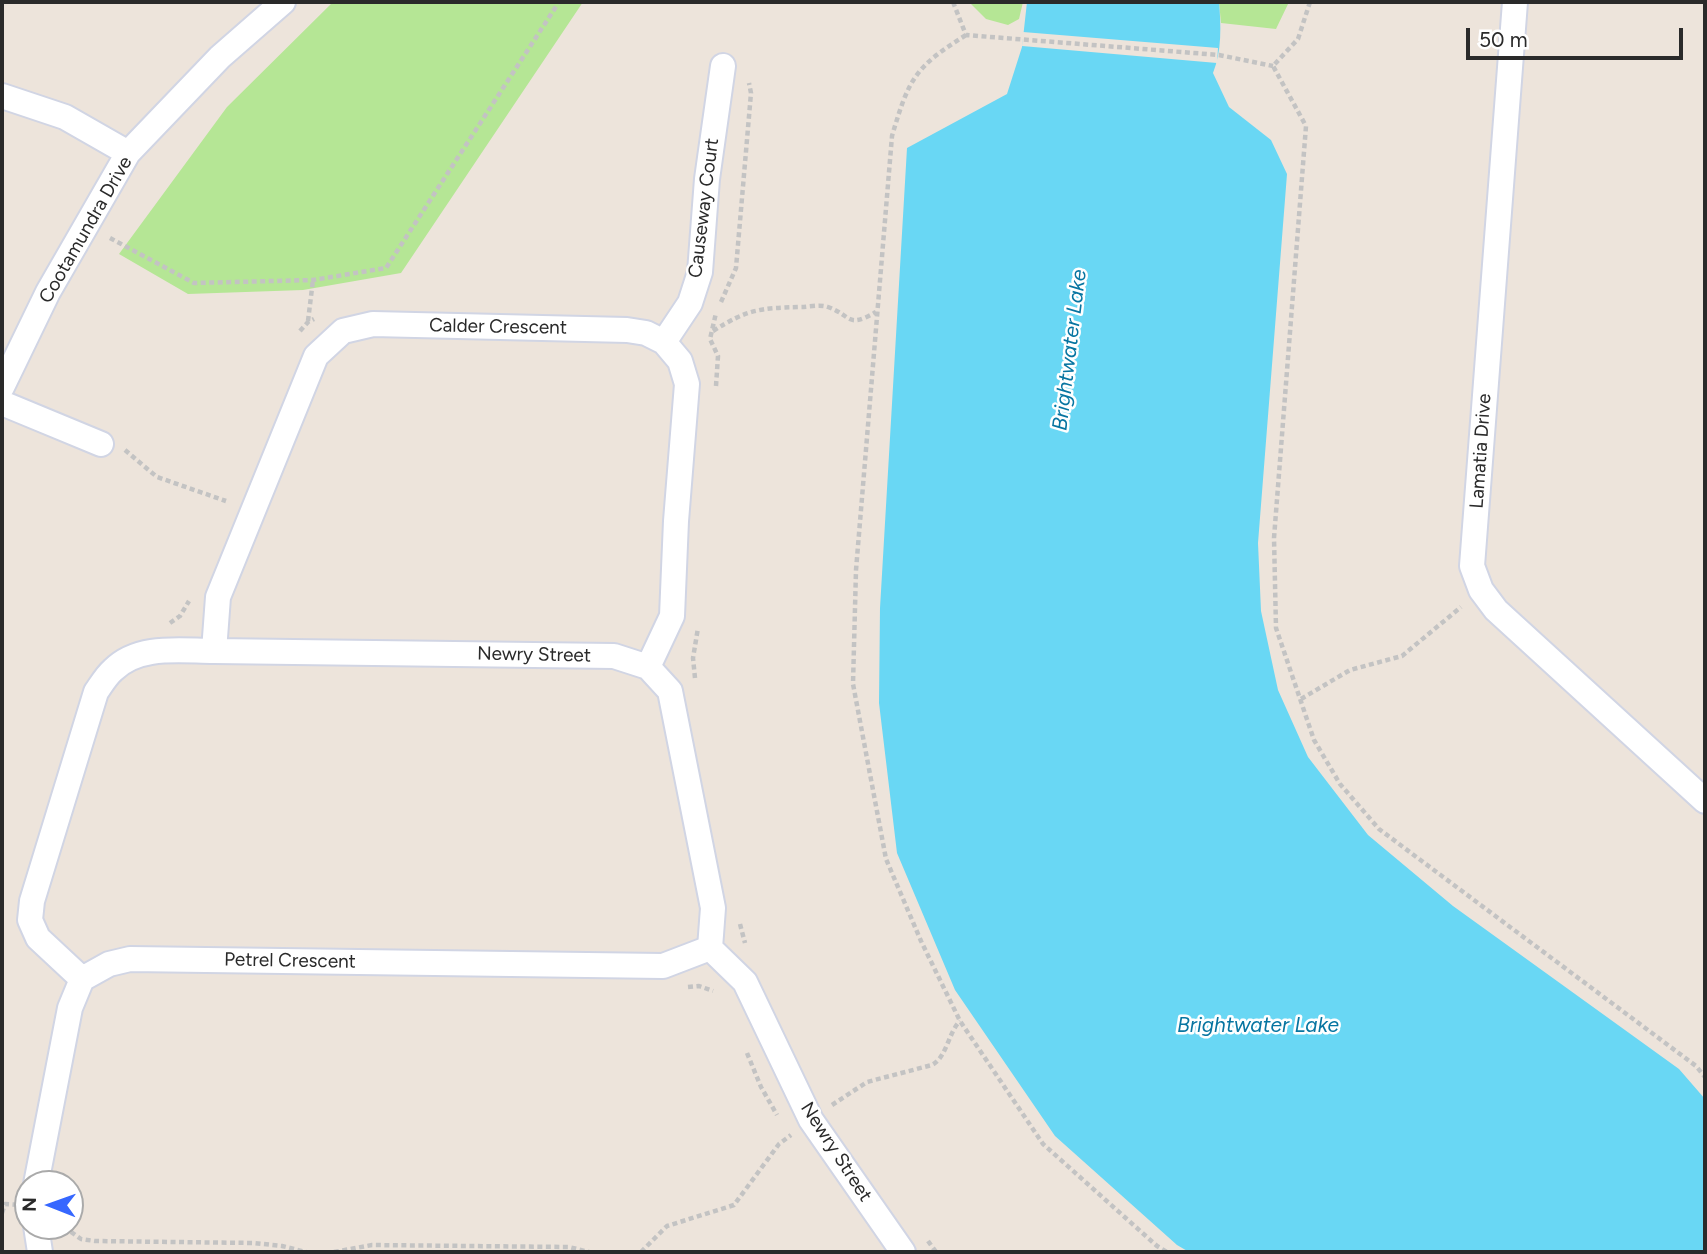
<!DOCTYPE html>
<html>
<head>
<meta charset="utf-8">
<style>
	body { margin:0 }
	#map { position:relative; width:1707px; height:1254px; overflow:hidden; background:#ede4db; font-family:Figtree,sans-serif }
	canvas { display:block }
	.frame { position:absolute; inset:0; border:4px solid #2a2a2a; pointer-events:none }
	.north { position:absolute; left:14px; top:1170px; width:70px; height:70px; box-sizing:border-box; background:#fff; border:2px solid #aaa; border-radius:50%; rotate:271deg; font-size:19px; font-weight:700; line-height:28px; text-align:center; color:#2a2a2a }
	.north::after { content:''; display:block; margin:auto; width:24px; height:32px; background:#3667ff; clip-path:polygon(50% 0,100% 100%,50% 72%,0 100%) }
	.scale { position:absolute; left:1466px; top:28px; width:217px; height:32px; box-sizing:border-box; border:4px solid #2a2a2a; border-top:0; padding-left:9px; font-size:21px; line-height:24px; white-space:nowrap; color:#2a2a2a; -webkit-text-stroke:5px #fff; paint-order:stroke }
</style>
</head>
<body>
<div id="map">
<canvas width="1707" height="1254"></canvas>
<div class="frame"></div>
<div class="north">N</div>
<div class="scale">50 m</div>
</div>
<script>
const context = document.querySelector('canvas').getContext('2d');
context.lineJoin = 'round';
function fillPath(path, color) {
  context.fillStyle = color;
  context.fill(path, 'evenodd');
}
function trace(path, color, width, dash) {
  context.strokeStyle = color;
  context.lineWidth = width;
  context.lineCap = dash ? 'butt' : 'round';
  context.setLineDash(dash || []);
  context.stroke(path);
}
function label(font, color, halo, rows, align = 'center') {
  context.font = font + ' Figtree,sans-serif';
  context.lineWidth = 5;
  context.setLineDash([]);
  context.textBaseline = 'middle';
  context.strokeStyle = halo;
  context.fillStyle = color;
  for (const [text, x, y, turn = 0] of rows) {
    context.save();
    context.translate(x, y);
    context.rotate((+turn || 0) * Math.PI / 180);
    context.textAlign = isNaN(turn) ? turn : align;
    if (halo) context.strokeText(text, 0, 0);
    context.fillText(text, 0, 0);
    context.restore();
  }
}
const green = new Path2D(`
	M333,2H583L401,273L303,290L188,294L119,254L227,107Z
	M969,2H1023L1019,19L1008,25L986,19Z
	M1219,2H1289L1276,29L1221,23Z`);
const water = new Path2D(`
	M1027,2H1219C1221,25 1222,51 1213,73L1229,107L1271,140L1287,174L1258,543L1261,611L1278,690L1308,757L1368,835L1453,906L1679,1069L1705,1099V1252H1189L1177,1245L1055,1136L955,990L897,853L879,703L880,608L907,148L1007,94L1022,47Z`);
const pier = new Path2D(`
	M1023,32L1218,48L1217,63L1022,46Z`);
const path = new Path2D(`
	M953,2L966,35L1219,55L1273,66
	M1310,2L1298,39L1273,66L1306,126L1274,538L1276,628L1314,740L1340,784L1379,829L1696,1066L1705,1077
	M966,35C915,67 909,78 892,136L856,570L853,684L886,859L921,941L960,1021L1043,1144L1157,1246L1167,1252
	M110,238L194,283L313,280L386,268L559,2
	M721,302L736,268L751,93L749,83
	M308,321L313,280
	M300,331L308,322L314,319
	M713,331C748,309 760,308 801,307C809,307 820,304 828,307C853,316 846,329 876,312
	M716,386L718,356L710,339L716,313
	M125,450L157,477L226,501
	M170,623L180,616L189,601
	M695,678L693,658L698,628
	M1301,699L1350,670L1402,656L1461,607
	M740,924L745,943
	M688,987L699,986L713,991
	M747,1053L761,1087L777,1115
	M832,1105L867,1082L932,1065C947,1057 948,1033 960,1021
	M2,1213L5,1204L20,1205
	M64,1227L81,1239L95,1241L254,1243L282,1246L306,1252
	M928,1241L936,1252
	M334,1252L372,1245L569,1247L589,1252
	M641,1252L667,1226L734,1205L779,1144L791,1135`);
const minor = new Path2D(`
	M1515,2L1472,566L1481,590L1496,610L1705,801
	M2,96L65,117L128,153
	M664,342L690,303L700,272L707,179L723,66
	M2,387L48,292L128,153L220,57L283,2
	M2,403L101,444
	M214,651L218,597L316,356L343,331L373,324L627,330L646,333L664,342L680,361L687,384L676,521L672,616L648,667
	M82,979L38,938L30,920L32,901L96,692C101,685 106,676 113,670C139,644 181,651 214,651L614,656L648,667L670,691L713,908L710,948L745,982L811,1120L903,1252
	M36,1184L70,1008L82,979L109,964L130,959L663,966L710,948
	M36,1226L40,1252`);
const streetNames = [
	["Causeway Court",704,208,-83],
	["Cootamundra Drive",86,230,-60],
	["Calder Crescent",498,327,1],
	["Lamatia Drive",1481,451,-86],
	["Newry Street",534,655,1],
	["Petrel Crescent",290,961,1],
	["Newry Street",836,1152,57]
];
const waterNames = [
	["Brightwater Lake",1070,350,-83],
	["Brightwater Lake",1258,1026]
];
fillPath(green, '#b5e695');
fillPath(water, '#69d7f4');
fillPath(pier, '#ede4db');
trace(minor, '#d1d5e4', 28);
trace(path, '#c3c3c3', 4.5, [5, 3.5]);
trace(minor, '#fff', 24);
label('19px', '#2a2a2a', '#fff', streetNames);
label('italic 21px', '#0775a1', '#fff', waterNames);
</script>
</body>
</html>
